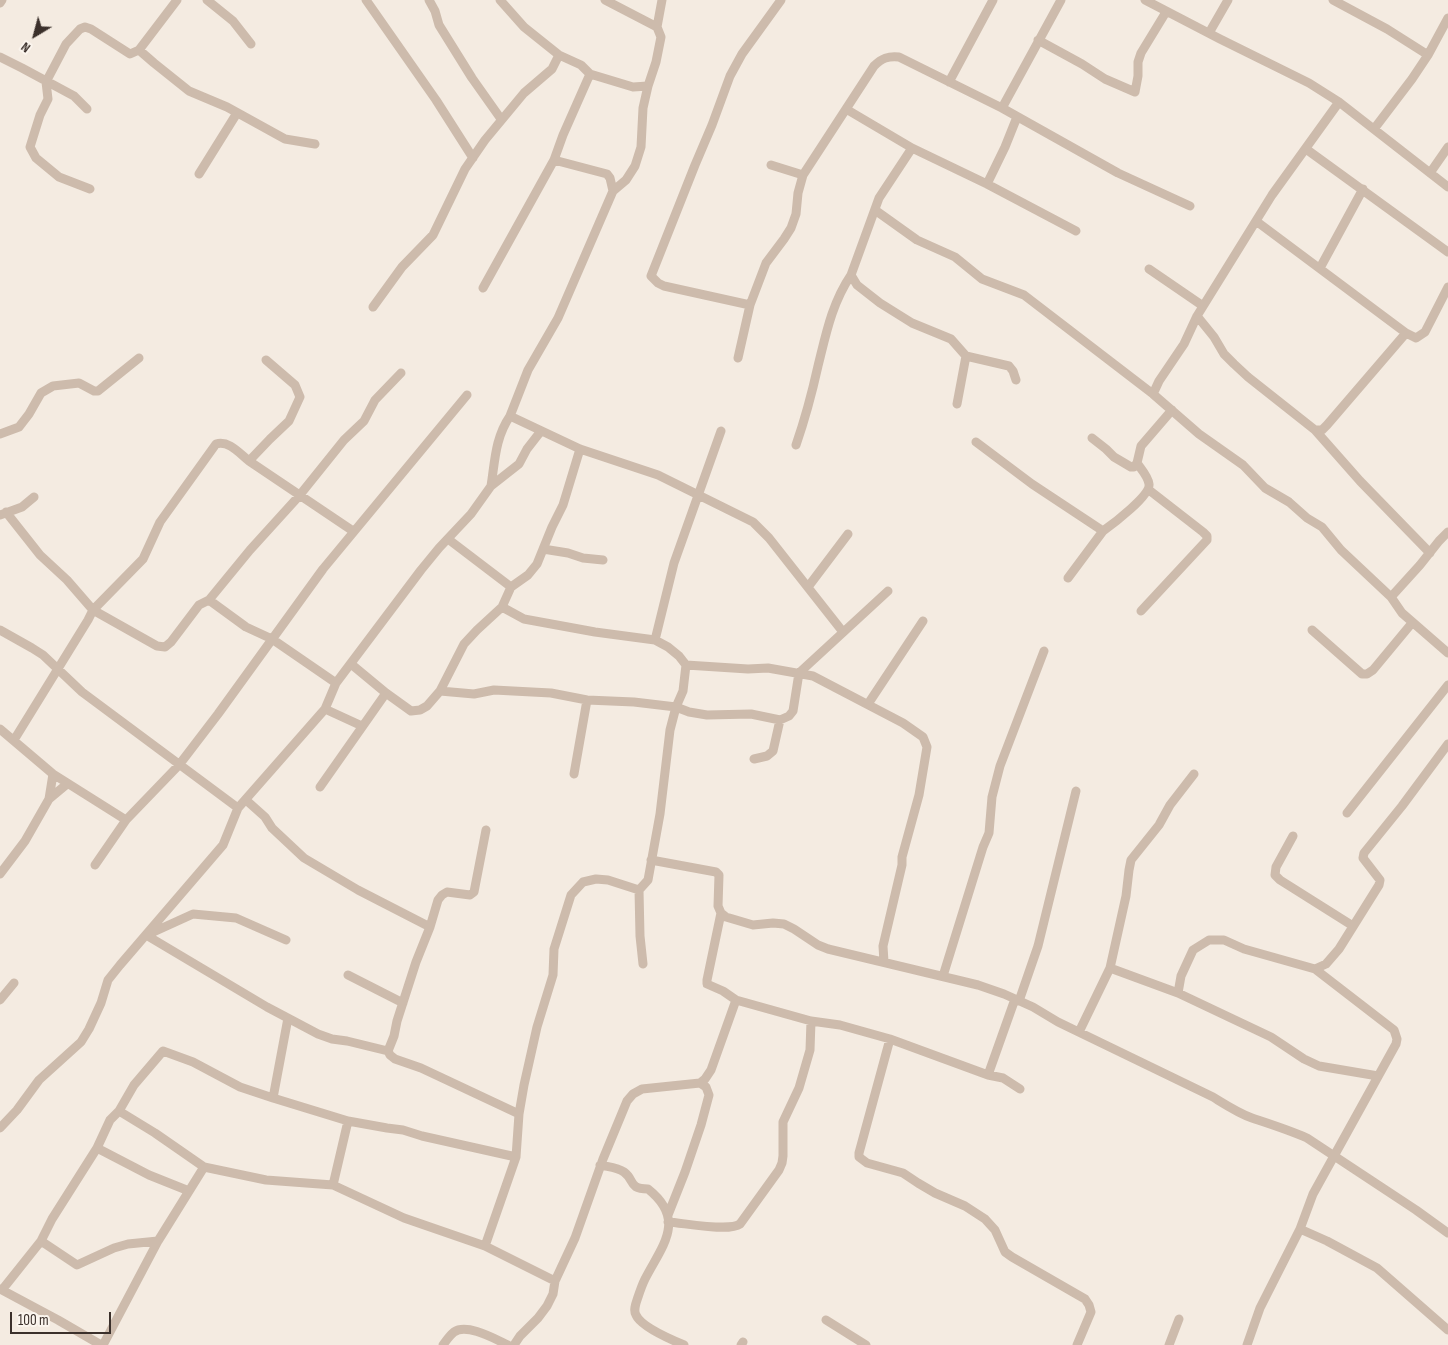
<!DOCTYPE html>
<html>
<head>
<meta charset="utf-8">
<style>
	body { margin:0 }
	#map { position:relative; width:1448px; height:1345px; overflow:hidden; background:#f4ebe1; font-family:"Sofia Sans Condensed",sans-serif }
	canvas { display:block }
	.north { position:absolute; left:10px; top:10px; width:50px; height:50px; -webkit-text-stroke:4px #fbf5ee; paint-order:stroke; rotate:217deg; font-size:14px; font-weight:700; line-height:20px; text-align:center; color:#3b302b }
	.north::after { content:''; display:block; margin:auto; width:18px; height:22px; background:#3b302b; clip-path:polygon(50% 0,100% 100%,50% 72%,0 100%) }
	.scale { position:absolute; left:10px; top:1312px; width:101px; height:22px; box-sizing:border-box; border:2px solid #3b302b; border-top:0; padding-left:6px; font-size:15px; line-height:18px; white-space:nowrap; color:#3b302b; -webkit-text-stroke:4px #fbf5ee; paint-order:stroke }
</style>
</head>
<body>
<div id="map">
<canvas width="1448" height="1345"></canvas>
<div class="north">N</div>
<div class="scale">100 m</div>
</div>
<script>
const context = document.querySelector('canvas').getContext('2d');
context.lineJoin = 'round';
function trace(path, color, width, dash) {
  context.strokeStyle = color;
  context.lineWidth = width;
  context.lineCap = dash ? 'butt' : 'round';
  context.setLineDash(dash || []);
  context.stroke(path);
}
const minor = new Path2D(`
	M207,0L233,21L251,44
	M366,0L436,100L473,158
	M429,0L435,11L439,25L472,78L501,119
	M500,0L524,27L559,55L581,65L590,74L633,87L648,86L656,62L661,37L657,27L662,0
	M605,0L657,27
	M1145,0L1220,39L1309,83L1339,102L1448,187
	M1333,0L1387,29L1428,55
	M0,3L2,0
	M1209,33L1228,0
	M1038,40L1082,64L1105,79L1135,92L1138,76V62L1141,53L1166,12
	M139,50L154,63L189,91L227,107L285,139L315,144
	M0,57L22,68L74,96L87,109
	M949,82L993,0
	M1002,108L1061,0
	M846,109L912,148L987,184L1076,231
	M1374,129L1412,79L1428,55L1448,18
	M912,148L879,198L851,275L857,285L880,303L912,323L951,339L966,356L1009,366L1013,371L1016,380
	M1306,149L1448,252
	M554,160L607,174L610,178L613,191L558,318L528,370L510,416L580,449L658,475L753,522L769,538L843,632
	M771,165L803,175
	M1430,173L1448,147
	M199,174L237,113
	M987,184L1005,147L1017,117
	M90,189L59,177L36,158L30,147L40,115L48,99L46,82L66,44L80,29L85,27L91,29L130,54L139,50L177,0
	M613,191L626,180L635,166L641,147L643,108L648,86
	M875,210L917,240L955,257L982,279L1024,295L1153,394L1199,434L1243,465L1265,488L1289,502L1307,518L1322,527L1341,550L1391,597L1402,613L1448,653
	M1256,221L1406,333L1416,338L1425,332L1448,287
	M1320,268L1363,189
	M1149,269L1203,306
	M483,288L554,160L563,135L590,74
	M750,305L664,286L658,283L651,276L695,165L712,125L730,76L742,54L781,0
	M373,307L402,267L433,235L465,169L485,140L524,93L552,69L559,55
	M1197,316L1214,337L1224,354L1234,364L1248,377L1315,430H1322L1327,425L1406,333
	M738,358L750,305L766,263L784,239L791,228L796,214L798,193L803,175L874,66C882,58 888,56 899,57L1002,108L1118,173L1190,206
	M1153,394L1159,381L1184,344L1197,316L1272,195L1339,102
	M957,404L966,356
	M1315,430L1360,481L1430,553
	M0,434L19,427L29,414L41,393L53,386L79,383L94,391H98L139,358
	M1092,438L1106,449L1114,457L1131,467H1134L1137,463L1141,446L1172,410
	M976,442L1032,484L1103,531C1113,524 1151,495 1149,484C1148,476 1141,469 1137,463
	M796,445C805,419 812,393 818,366C826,334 832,303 851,275
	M249,461L270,439L289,421L300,397L295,385L266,360
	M491,486C495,461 495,438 510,416
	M6,512L40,555L67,580L93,610L157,646L165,647L171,642L199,605L209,600L250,550L299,496L344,440L364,421L375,400L401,373
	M0,515L22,507L34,497
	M448,539L511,587
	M543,549L568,553L583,558L603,560
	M1068,578L1103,531
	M808,587L848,534
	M1391,597L1420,565L1439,541L1448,532
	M209,600L246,627L272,639L336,683
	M1141,611L1207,540V536L1203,532L1149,490
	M0,630L32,648L43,655L82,692L238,808
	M1312,630L1362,674H1367L1373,670L1412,623
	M655,640L674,563L721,431
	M351,664L386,693L411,711L420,710L427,706L440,691L464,644L477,630L502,607L511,587L528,575L537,564L552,527L563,505L580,449
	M686,665L748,669L768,668L813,676L903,723L923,737L927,747L919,795L902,857V865L883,946L884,962
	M440,691L474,694L494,690L551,693L587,700L634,702L676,707L689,712L707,715L751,714L780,720L789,716L793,711L799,673L888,591
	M868,704L923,621
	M325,709L362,726
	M0,729L53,774L126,820
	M14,740L88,620L93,610L143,559L160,522L216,444C229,440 240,454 249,461L353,531
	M754,759L767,756L773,751L780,720
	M574,774L587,700
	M320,787L386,693
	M49,799L67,784
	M246,800L265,817L272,828L304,858L358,890L430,927
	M1347,813L1448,685
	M1293,836L1276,867L1275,875L1280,880L1353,926
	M651,860L716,872L719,875L718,906L721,913L726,917L753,925L773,923L784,924L794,929L818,945L828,949L978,985L1004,994L1033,1007L1058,1022L1213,1097C1226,1105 1238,1113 1252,1118C1270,1124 1289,1130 1307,1138L1416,1210L1448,1233
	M95,865L126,820L179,765L218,714L323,569L467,395
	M0,874L25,841L49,799L53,774
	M639,890L640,936L643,964
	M721,913L707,980V984L723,991L736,1000L811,1021L840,1025L890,1039L988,1075L1003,1078L1020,1089
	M149,934L193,914L236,918L286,940
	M146,935L267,1007L318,1034L332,1039L347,1041L388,1051L390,1055L395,1059L421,1068L519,1114
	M1110,968L1178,993L1271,1037L1304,1059L1319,1066L1378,1076
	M1315,969L1326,964L1339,949L1379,885L1380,880L1363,858L1364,853L1402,806L1448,744
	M348,975L403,1003
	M943,976L983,847L989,833L992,797L1000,766L1044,651
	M1178,993L1181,976L1193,950L1209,940H1224L1244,949L1315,969L1394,1030L1397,1039L1396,1044L1313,1194L1300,1229L1260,1308L1247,1345
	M0,1000L14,983
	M1019,1001L1038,946L1076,791
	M1079,1032L1110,968L1126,896L1129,870L1131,860L1159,825L1170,805L1194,774
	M890,1039L859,1153V1157L867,1163L903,1173L918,1183L935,1193L965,1206L985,1219L995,1230L1005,1252L1012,1257L1085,1299L1089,1305L1091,1312L1077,1345
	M388,1051L394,1036L397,1021L416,962L430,927L438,900L442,895L447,892L470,895L474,892L486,830
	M988,1075L1015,999
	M273,1098L288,1018
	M119,1111L155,1133L204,1167L266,1180L333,1185L404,1218L485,1246L555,1281
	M0,1128L17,1110L39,1080L81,1042L89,1029L101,1003L108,980L120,965L223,845L238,808L325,709L336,683L421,570L439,548L471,514L491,486L519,464L527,449L541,431
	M97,1148L149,1175L189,1191
	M600,1165C608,1167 617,1167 624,1172C635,1180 628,1189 648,1189C687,1220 662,1246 645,1279C642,1285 640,1291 638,1297C636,1303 633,1310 636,1315C641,1327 672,1340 684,1345
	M333,1185L348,1121
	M668,1215L685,1172L701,1125L709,1095L706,1087L700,1083
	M668,1222C684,1223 729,1232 740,1224L779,1170L782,1163L783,1156V1122L799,1088L810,1050L811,1021
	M1300,1229L1327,1241L1377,1268L1448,1330
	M41,1241L77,1265L114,1248L128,1244L158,1241
	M485,1246L516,1157L519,1114L524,1085L537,1027L553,975L554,949L571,895L583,882L596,879L608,880L639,890L648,880L660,814L670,730L676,707L683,691L686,665L679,656L668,647L655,640L595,632L524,619L502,607
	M0,1289L58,1320L101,1345
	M2,1290L41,1241L52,1219L97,1148L110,1120L119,1111L134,1085L163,1051L193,1062L240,1087L273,1098L348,1121L387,1128L403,1130L422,1136L516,1157
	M826,1320L866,1345
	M103,1345L158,1241L204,1167
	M443,1345C446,1341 449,1336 454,1332C467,1323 495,1339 508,1345
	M514,1345L520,1336L538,1318L547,1306L553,1294L555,1281L575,1238L603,1159L627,1101L633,1094L642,1089L700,1083L705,1079L711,1070L736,1000
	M741,1345L743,1342
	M1169,1345L1179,1319`);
trace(minor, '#cdbbac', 9);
</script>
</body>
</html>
